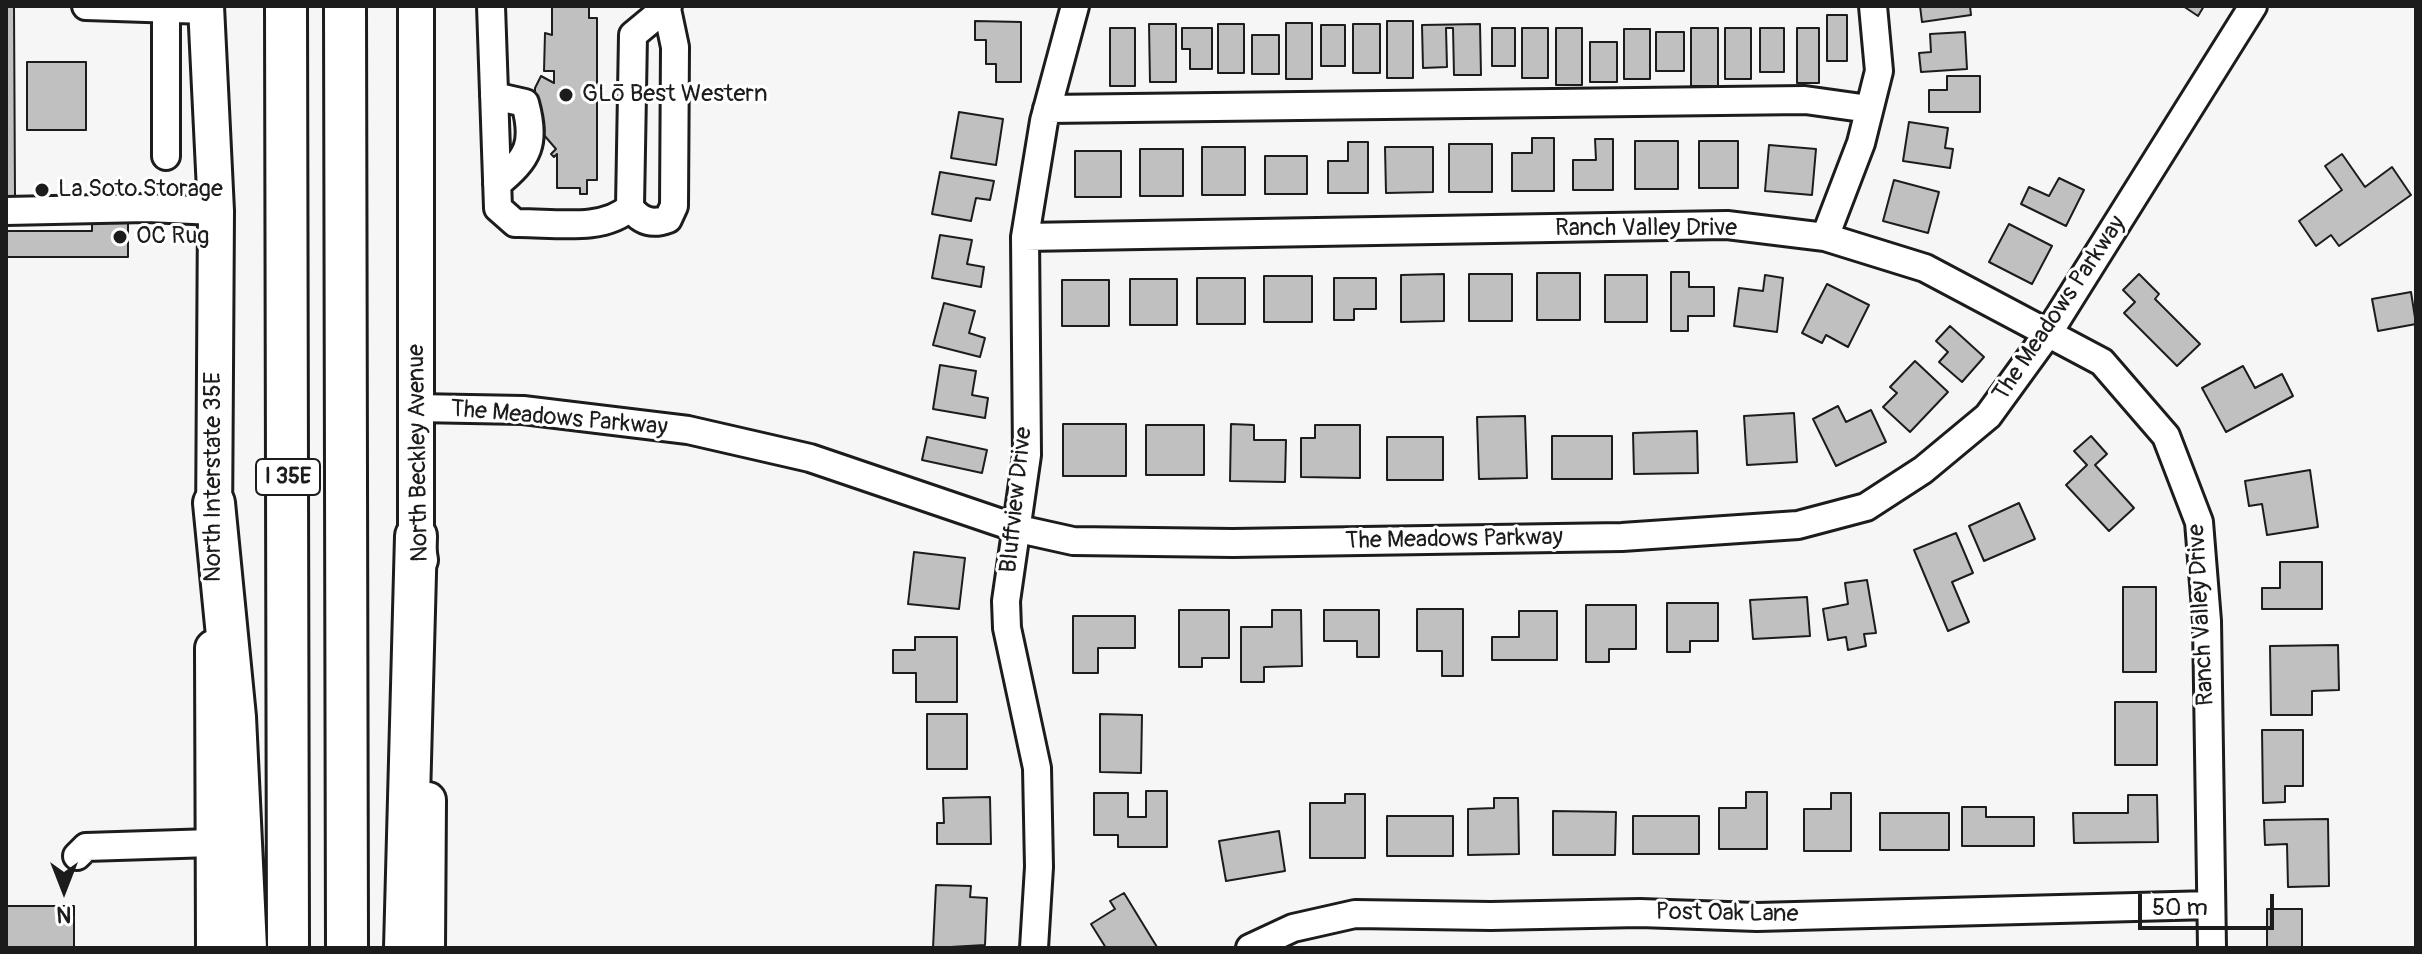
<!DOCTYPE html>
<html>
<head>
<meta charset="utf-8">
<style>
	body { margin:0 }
	#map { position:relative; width:2422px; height:954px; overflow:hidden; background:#f6f6f6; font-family:Pangolin,sans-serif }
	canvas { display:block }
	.frame { position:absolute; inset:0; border:8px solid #1c1c1c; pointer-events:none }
	.north { position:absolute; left:24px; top:850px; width:80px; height:80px; -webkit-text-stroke:6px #fff; paint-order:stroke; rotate:180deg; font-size:22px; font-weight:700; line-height:32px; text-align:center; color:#1c1c1c }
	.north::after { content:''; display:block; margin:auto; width:28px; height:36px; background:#1c1c1c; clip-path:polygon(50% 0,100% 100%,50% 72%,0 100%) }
	.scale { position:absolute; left:2138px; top:894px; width:136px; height:36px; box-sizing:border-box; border:4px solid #1c1c1c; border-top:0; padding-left:10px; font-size:24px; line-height:28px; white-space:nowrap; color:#1c1c1c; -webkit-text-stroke:6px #fff; paint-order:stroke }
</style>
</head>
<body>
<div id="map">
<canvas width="2422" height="954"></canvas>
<div class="frame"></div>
<div class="north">N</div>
<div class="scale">50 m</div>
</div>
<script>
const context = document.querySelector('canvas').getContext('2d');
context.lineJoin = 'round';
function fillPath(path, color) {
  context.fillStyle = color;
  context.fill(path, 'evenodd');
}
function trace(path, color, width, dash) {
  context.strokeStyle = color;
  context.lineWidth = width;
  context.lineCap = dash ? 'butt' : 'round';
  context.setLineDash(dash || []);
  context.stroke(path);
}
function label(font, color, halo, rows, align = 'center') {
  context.font = font + ' Pangolin,sans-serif';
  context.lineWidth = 6;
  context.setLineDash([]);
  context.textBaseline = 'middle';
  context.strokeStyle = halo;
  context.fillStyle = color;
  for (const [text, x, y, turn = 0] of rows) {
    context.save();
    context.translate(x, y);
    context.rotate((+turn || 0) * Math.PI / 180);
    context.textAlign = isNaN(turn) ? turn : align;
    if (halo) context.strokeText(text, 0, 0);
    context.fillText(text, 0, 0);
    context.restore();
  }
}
const building = new Path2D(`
	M6,6H14L15,196H6Z
	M552,6H589V18H597V180H587V194H580V188H557V154L554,157L551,154L556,149L537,127L535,115V88L541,76L554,83V71H544L545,33L552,35Z
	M1920,6H1970L1971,15L1922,22Z
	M2183,6H2204L2198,16Z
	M1827,15H1847V61H1827Z
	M975,21L1021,22V82H996V64H986V40H975Z
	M1387,21H1413V78H1387Z
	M1286,23H1312V79H1286Z
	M1149,24H1176V82H1150Z
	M1218,24H1244V73H1218Z
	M1353,24H1380V73H1353Z
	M1480,24L1481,75H1454L1453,28H1446L1447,67L1423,68L1422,25Z
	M1321,25H1345V66H1321Z
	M1110,28H1135V86H1110Z
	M1182,28H1212V69H1190V49H1182Z
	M1492,28H1515V66H1492Z
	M1522,28H1548V78H1522Z
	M1556,28H1582V85H1556Z
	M1691,28H1718V86H1691Z
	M1725,28H1751V79H1725Z
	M1760,28H1784V72H1760Z
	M1797,28H1819V83H1797Z
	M1624,29H1650V79H1624Z
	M1656,32H1684V71H1656Z
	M1965,32L1967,69L1921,72L1919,53L1931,52L1930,34Z
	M1252,35H1279V74H1252Z
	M1590,42H1617V82H1590Z
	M27,62H86V130H27Z
	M1947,76H1980V112H1929V90H1947Z
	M959,112L1003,119L996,165L951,158Z
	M1909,122L1948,128L1945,148L1953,149L1950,168L1903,161Z
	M1532,138H1554V191H1512V153H1532Z
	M1595,139H1613V190H1573V160H1596Z
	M1635,141H1678V189H1635Z
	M1699,141H1738V188H1699Z
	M1348,142H1368V193H1328V161H1348Z
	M1449,144H1492V192H1449Z
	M1769,145L1816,149L1812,195L1765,191Z
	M1202,147H1245V195H1202Z
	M1385,147H1433V192L1386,193Z
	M1140,149H1183V196H1140Z
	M1075,151H1121V197H1075Z
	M2342,154L2365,187L2392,167L2411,195L2339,246L2331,235L2316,246L2299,221L2342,190L2325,166Z
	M1265,156H1307V194H1265Z
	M940,172L994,181L990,200L976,198L971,221L932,214Z
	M2059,178L2084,190L2066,226L2021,204L2029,187L2049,196Z
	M1894,180L1939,192L1928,233L1883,221Z
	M92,216H128V257H6V231H92Z
	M2009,224L2052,246L2032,284L1989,262Z
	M940,235L972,240L967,264L984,267L981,287L932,278Z
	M1671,272H1689V287H1714V316H1688V331H1671Z
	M1537,273H1580V320H1537Z
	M1444,274V321L1401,322V275Z
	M1469,274H1512V321H1469Z
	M2139,274L2159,294L2155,299L2200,344L2177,366L2124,313L2135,302L2123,290Z
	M1605,275H1647V322H1605Z
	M1765,275L1783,278L1777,332L1734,326L1739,288L1763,291Z
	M1264,276H1312V322H1264Z
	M1197,278H1245V324H1197Z
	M1334,278H1376V309H1354V320H1334Z
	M1130,279H1177V325H1130Z
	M1062,280H1109V326H1062Z
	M1827,284L1869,305L1848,347L1826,335L1822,343L1802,333Z
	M2411,292L2416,324L2378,331L2372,299Z
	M944,303L975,311L969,333L985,338L980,357L933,345Z
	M1950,326L1984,357L1962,382L1939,362L1948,352L1936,341Z
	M1915,361L1948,392L1910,432L1883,407L1897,393L1890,387Z
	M940,365L976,371L972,395L988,398L985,418L933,409Z
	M2243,366L2255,388L2282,374L2293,396L2226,432L2202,388Z
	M1838,406L1846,422L1871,410L1886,442L1836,466L1813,419Z
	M1794,413L1797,462L1747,465L1744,416Z
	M1525,416L1527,478L1479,479L1477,417Z
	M1063,424H1126V476H1063Z
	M1231,424L1254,425V440H1286L1285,482L1230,481Z
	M1146,425H1204V475H1146Z
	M1315,425H1360V478L1301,477V438H1315Z
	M1697,431L1698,473L1634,474L1633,433Z
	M1552,436H1612V479H1552Z
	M2091,436L2107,454L2095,465L2134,508L2109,531L2066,485L2087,465L2074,451Z
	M927,437L987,450L982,473L922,460Z
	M1387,437H1443V480H1387Z
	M2310,470L2318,527L2267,535L2262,504L2249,506L2245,481Z
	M2019,503L2035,539L1984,561L1969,526Z
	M1956,533L1973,573L1952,582L1969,622L1948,631L1914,550Z
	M914,552L965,558L959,609L908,604Z
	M2280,562H2322V609H2262V588H2280Z
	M1867,580L1876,633L1864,634L1866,646L1848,650L1846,637L1828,640L1823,609L1848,604L1845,583Z
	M2123,587H2156V672H2123Z
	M1807,597L1810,636L1753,639L1750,600Z
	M1667,603H1718V641H1690V652H1667Z
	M1586,605H1636V649H1609V662H1586Z
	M1417,609H1463V676H1442V651H1417Z
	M1179,610H1229V658H1202V667H1179Z
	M1272,610H1301L1302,666L1264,667V682H1241V627H1272Z
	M1324,610H1379V657H1357V641H1324Z
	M1519,611H1557V660H1492V637H1519Z
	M1073,616H1135V648H1098V673H1073Z
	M915,637H957V702H916V673H893V650H915Z
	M2338,645L2339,690L2312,691V715H2271L2270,646Z
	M2115,702H2157V765H2115Z
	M927,714H967V769H927Z
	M1100,714L1142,715L1141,773L1100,772Z
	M2262,730H2303V786H2285V802L2263,803Z
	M1146,791H1167V847H1118V835H1094V793H1128V817H1146Z
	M1746,792H1767V849H1719V808H1746Z
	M1831,793H1851V851H1804V809H1831Z
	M1345,794H1365V858H1310V803H1345Z
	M2128,795H2157L2158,842L2074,843L2073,813H2128Z
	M990,797L991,844H937V823H944L943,798Z
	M1494,798H1518L1519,854L1468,855V809L1494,808Z
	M1962,807H1986V817H2034V846H1962Z
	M1553,811L1616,812L1615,855H1553Z
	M1880,813H1949V850H1880Z
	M1387,816H1453V856H1387Z
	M1633,816H1699V854H1633Z
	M2328,819L2329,886L2288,887L2287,844L2265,845L2264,820Z
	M1279,831L1285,871L1226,881L1219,841Z
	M936,885L971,886L970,897L987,898L985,945L933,948Z
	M1124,893L1157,947L1155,948H1106L1091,924L1115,909L1110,901Z
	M6,906H74V948H6Z
	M2267,909H2302V948H2267Z`);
const minor = new Path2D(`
	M86,6L206,10
	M491,6L498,208L515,223C550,222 604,233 630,207L633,35L668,6
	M166,9V156
	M494,96L525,103C536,143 529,158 497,184
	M1047,109L1805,100L1869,109
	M630,207C640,221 652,225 668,219L674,206L675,47L667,9
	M6,211L147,208L216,211
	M1025,237L1727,225L1825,237L1925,268L2102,362L2166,436L2199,522L2207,621L2212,948
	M1825,237L1861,143L1879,71L1873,6
	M416,408L523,410L688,430L810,458L1019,529L1073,541L1233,543L1622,537L1798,525L1866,507L1923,470L1988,416L2049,332L2253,6
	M77,856L86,847L212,843
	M1034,948L1039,867L1037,768L1007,628L1006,601L1027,455L1025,237L1044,121L1075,6
	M1250,948L1293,928L1355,914L1491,916L1640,913L1757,917L2211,905`);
const major = new Path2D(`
	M206,6L216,211L214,528
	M416,6V536L420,560
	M213,648L214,948
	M427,948L428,800`);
const highway = new Path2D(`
	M286,6L288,948
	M345,6L347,948
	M214,503L235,717L246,948
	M405,948L416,536`);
const markers = [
	[566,95,8,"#1c1c1c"],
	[42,190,8,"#1c1c1c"],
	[120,237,8,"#1c1c1c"]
];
const shields = [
	[288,477,64]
];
const shieldNames = [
	["I 35E",288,477]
];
const poiNames = [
	["GLō Best Western",582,95],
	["La Soto Storage",58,190],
	["OC Rug",136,237]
];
const streetNames = [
	["Ranch Valley Drive",1646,229],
	["The Meadows Parkway",2060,309,-56],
	["The Meadows Parkway",559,419,5],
	["North Beckley Avenue",419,453,-91],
	["North Interstate 35E",214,477,-90],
	["Bluffview Drive",1017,500,-84],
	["The Meadows Parkway",1454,540,-1],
	["Ranch Valley Drive",2202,615,-93],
	["Post Oak Lane",1727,914,1]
];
fillPath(building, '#c0c0c0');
trace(building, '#1c1c1c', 2);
trace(minor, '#1c1c1c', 32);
trace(major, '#1c1c1c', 40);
trace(highway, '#1c1c1c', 46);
trace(minor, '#fff', 26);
trace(major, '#fff', 34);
trace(highway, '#fff', 40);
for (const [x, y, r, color] of markers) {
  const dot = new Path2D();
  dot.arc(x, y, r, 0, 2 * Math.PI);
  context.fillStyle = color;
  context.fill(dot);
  trace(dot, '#fff', 3);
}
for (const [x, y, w] of shields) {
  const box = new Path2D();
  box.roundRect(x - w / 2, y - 18, w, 36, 6);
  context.fillStyle = '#fff';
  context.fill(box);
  trace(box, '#1c1c1c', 2);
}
label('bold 22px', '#1c1c1c', null, shieldNames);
label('24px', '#1c1c1c', '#fff', poiNames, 'left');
label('24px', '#1c1c1c', '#fff', streetNames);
</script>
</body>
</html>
